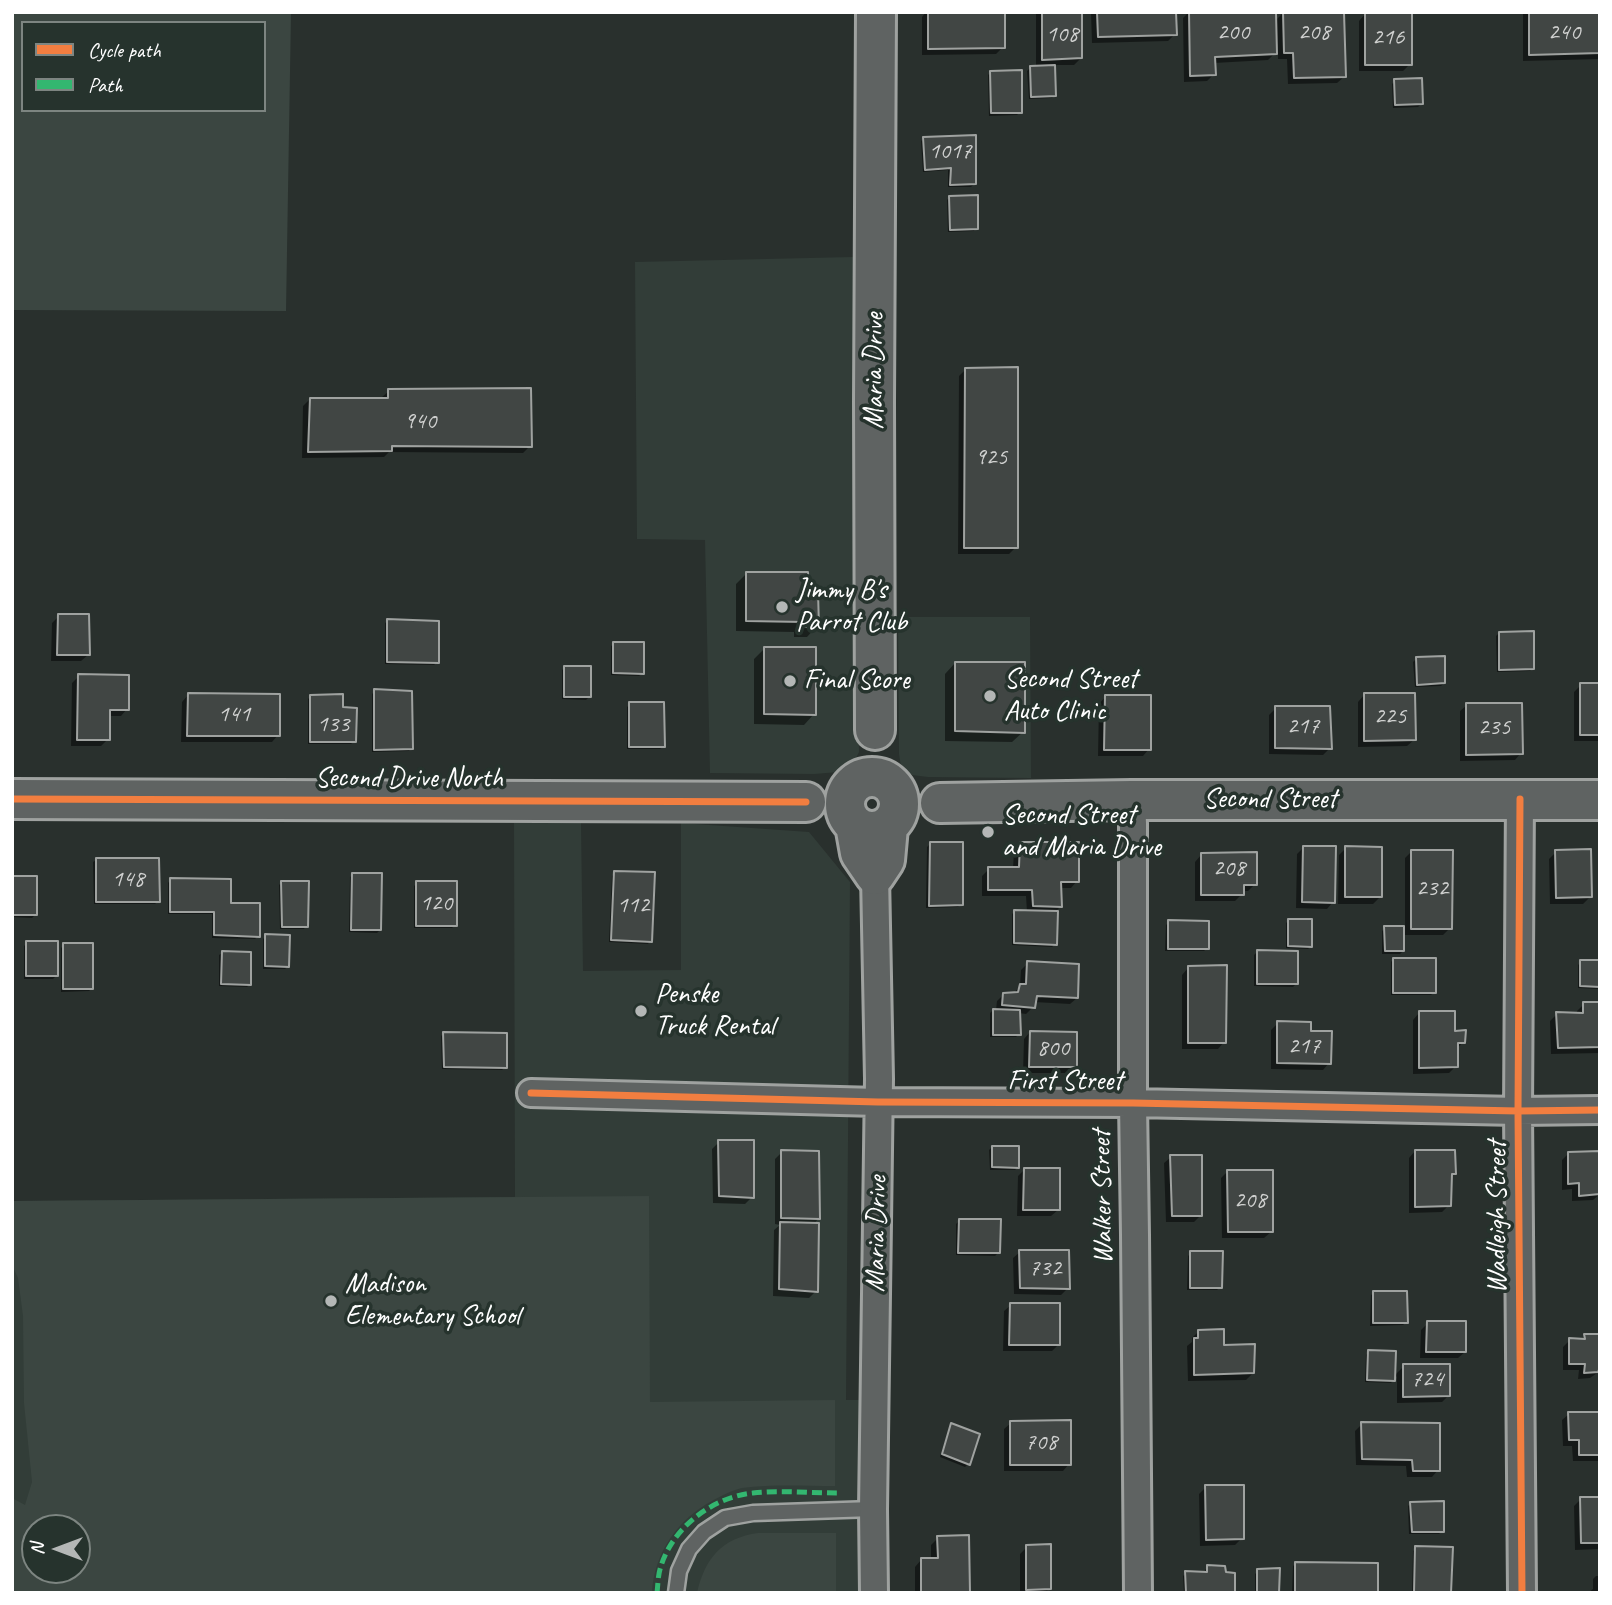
<!DOCTYPE html>
<html>
<head>
<meta charset="utf-8">
<style>
	body { margin:0 }
	#map { position:relative; width:1612px; height:1605px; overflow:hidden; background:#29302d; font-family:Caveat,sans-serif }
	canvas { display:block }
	.frame { position:absolute; inset:0; border:14px solid #fff; pointer-events:none }
	.legend { position:absolute; left:21px; top:21px; width:245px; height:91px; box-sizing:border-box; background:#26332d; border:2px solid #7d8581; margin:0; padding:9px 12px; list-style:none; font-size:21px; color:#fff }
	.legend li { display:flex; align-items:center; gap:14px; height:35px }
	.legend b { width:35px; border:2px solid #7d8581 }
	.north { position:absolute; left:21px; top:1514px; width:70px; height:70px; box-sizing:border-box; background:#26332d; border:2px solid #7d8581; border-radius:50%; rotate:270deg; font-size:19px; font-weight:700; line-height:28px; text-align:center; color:#fff }
	.north::after { content:''; display:block; margin:auto; width:24px; height:32px; background:#b4b7b6; clip-path:polygon(50% 0,100% 100%,50% 72%,0 100%) }
</style>
</head>
<body>
<div id="map">
<canvas width="1612" height="1605"></canvas>
<div class="frame"></div>
<ul class="legend">
<li><b style="height:9px;background:#f27e40"></b>Cycle path</li>
<li><b style="height:9px;background:#33b770"></b>Path</li>
</ul>
<div class="north">N</div>
</div>
<script>
const context = document.querySelector('canvas').getContext('2d');
context.lineJoin = 'round';
function fillPath(path, color) {
  context.fillStyle = color;
  context.fill(path, 'evenodd');
}
function trace(path, color, width, dash) {
  context.strokeStyle = color;
  context.lineWidth = width;
  context.lineCap = dash ? 'butt' : 'round';
  context.setLineDash(dash || []);
  context.stroke(path);
}
function label(font, color, halo, rows, align = 'center') {
  context.font = font + ' Caveat,sans-serif';
  context.lineWidth = 7;
  context.setLineDash([]);
  context.textBaseline = 'middle';
  context.strokeStyle = halo;
  context.fillStyle = color;
  for (const [text, x, y, turn = 0] of rows) {
    context.save();
    context.translate(x, y);
    context.rotate((+turn || 0) * Math.PI / 180);
    context.textAlign = isNaN(turn) ? turn : align;
    if (halo) context.strokeText(text, 0, 0);
    context.fillText(text, 0, 0);
    context.restore();
  }
}
const built = new Path2D(`
	M853,257L859,752L853,764L838,772L814,774L710,773L705,540L637,539L635,262Z
	M898,617H1030L1031,778L928,777L912,775L901,767L899,754Z
	M514,823H581L583,971L681,970V823L809,832L850,882L846,1400H875L877,1593H12V1201L515,1197ZM35,1528H77V1570H35Z`);
const green = new Path2D(`
	M12,12H291L286,311L12,310ZM23,23H264V110H23Z
	M649,1196L650,1402L835,1400V1486C805,1486 772,1484 742,1488C732,1490 721,1496 712,1501C678,1519 654,1553 652,1593H12V1498L25,1505L32,1482L24,1403L23,1316L18,1278L12,1265V1201ZM35,1528H77V1570H35Z
	M758,1533H836V1593H697C705,1558 722,1538 758,1533Z`);
const shadow = new Path2D(`
	M926,12H1003V47L996,54L922,55V17Z
	M1036,12H1080L1081,58L1074,65H1054L1055,95L1052,98L1029,99L1027,71L1030,68H1036Z
	M1091,12H1175V34L1168,41L1092,43Z
	M1189,12H1274L1275,21L1284,12L1344,77L1337,83L1288,84L1287,59H1278V50L1268,60L1214,63V74L1207,81L1184,82L1183,18Z
	M1523,12H1600V59L1523,61Z
	M1365,14L1410,64L1403,71H1359V21Z
	M991,72L1020,112L1017,115L989,116L988,75Z
	M1395,81L1421,104L1418,107L1393,108L1392,84Z
	M924,138L974,184L971,187H948V170L923,172L921,141Z
	M949,198L976,228L974,231L948,232L947,200Z
	M966,369L1016,547L1009,554H958L959,376Z
	M389,391L530,446L523,453L389,452L384,457L302,458L303,406L310,399L382,400V397Z
	M746,574L808,594L817,626L807,637H794V632L736,631V584Z
	M59,616L88,655L81,661H51L52,623Z
	M388,621L437,662L434,665L385,664V623Z
	M1499,633L1533,668L1530,671L1497,672L1496,636Z
	M614,644L642,673L639,676L611,675V646Z
	M765,648L814,714L804,725L754,724V659Z
	M1416,659L1444,683L1441,686L1415,687L1413,662Z
	M955,663L1023,732L1012,742L945,741V674Z
	M565,668L589,697L586,700L562,699V670Z
	M79,676L127,709L121,716H108V739L101,746H71L72,683Z
	M1581,685H1600V741H1574V692Z
	M375,691L411,748L409,751L372,752V694Z
	M188,695L278,735L272,742H181L182,702Z
	M1364,695L1414,740L1407,746L1358,747V702Z
	M311,696L342,709L354,741L351,744H308V699Z
	M1105,697L1149,749L1143,756H1098L1099,704Z
	M630,704L663,747L660,749H627V707Z
	M1467,705L1521,753L1515,760L1460,761V711Z
	M1276,708L1330,748L1323,755L1269,754V715Z
	M1021,843L1077,881L1071,888H1060V907L1056,911L1055,944L1052,947L1012,945V914L1015,911L1027,912L1026,896H982V876L989,869H1013L1014,850Z
	M930,844L961,904L958,907L926,908L927,847Z
	M1304,847L1333,902L1327,909L1296,908L1297,854Z
	M1346,848L1380,897L1373,904H1338L1339,855Z
	M1411,852L1450,928L1443,935H1402L1403,951L1400,954H1382V931L1385,928H1405V858Z
	M1556,852L1590,897L1583,904H1550L1549,859Z
	M1201,855L1255,884L1248,891H1242V894L1235,901H1195V862Z
	M96,860L158,901L155,904H94L93,862Z
	M615,873L650,941L648,944L609,942L612,876Z
	M353,874L380,930L377,933L349,932L350,877Z
	M12,877L35,915L32,918L12,917Z
	M170,880L230,904L258,936L255,939L212,938V914H168V883Z
	M282,882L306,926L304,929H280L279,885Z
	M417,883L455,925L452,928H414V886Z
	M1289,920L1311,946L1308,949L1286,948V923Z
	M1169,922L1207,948L1204,951H1165L1166,925Z
	M266,936L288,966L285,969H263V939Z
	M27,943L56,976L53,979H24V946Z
	M64,945L92,988L89,991L61,992V948Z
	M1257,952L1296,984L1293,987L1254,986V955Z
	M222,953L250,984L247,987L219,986V955Z
	M1393,959L1434,992L1431,995H1391V962Z
	M1581,962H1600V989L1578,988V965Z
	M1028,963L1077,998L1070,1004L1034,1002L1033,1007L1026,1014L1019,1013V1034L1016,1037H990V1013L993,1010H996L997,1001L1004,994L1014,993L1020,986L1021,970Z
	M1188,968L1224,1042L1218,1049H1182V975Z
	M1584,1004H1600V1053L1551,1054L1550,1021L1557,1014L1577,1015V1011Z
	M1419,1013L1463,1042L1457,1049L1456,1066L1449,1073L1413,1074V1020Z
	M1278,1023L1309,1032L1329,1063L1323,1070L1271,1069V1030Z
	M1030,1032L1076,1067L1069,1073H1023L1024,1039Z
	M444,1033L505,1067L502,1070L442,1069L441,1036Z
	M719,1142L752,1197L745,1204L713,1203L712,1149Z
	M992,1147L1018,1167L1015,1170H990L989,1150Z
	M1415,1151L1454,1173L1450,1177L1449,1205L1442,1212L1409,1213V1158Z
	M782,1152L818,1219L813,1225L816,1291L809,1298L773,1296L774,1230L780,1225L775,1224V1159Z
	M1569,1153L1600,1194L1593,1200L1572,1201V1189L1562,1190V1160Z
	M1171,1157L1201,1215L1194,1222H1166L1164,1163Z
	M1025,1169L1058,1210L1051,1216H1017L1018,1176Z
	M1228,1171L1271,1232L1264,1238H1222L1221,1178Z
	M959,1221L998,1253L995,1256L956,1255V1224Z
	M1020,1252L1068,1288L1061,1295L1014,1294L1013,1258Z
	M1191,1253L1220,1287L1217,1290H1187L1188,1256Z
	M1374,1293L1406,1322L1403,1325L1370,1326L1371,1295Z
	M1011,1305L1059,1344L1052,1351H1003L1004,1311Z
	M1428,1323L1465,1352L1458,1358H1420L1421,1330Z
	M1199,1331L1222,1347L1253,1373L1246,1380L1188,1381L1187,1346L1192,1342V1338Z
	M1585,1336H1600V1371L1590,1378L1578,1379L1579,1370H1563V1347L1570,1340H1581Z
	M1368,1352L1394,1376L1404,1366L1449,1395L1442,1402L1397,1403V1376L1391,1383L1365,1382L1366,1355Z
	M1569,1414H1600V1461H1573L1572,1446H1563L1562,1420Z
	M1011,1423L1069,1464L1063,1471H1004V1429Z
	M1362,1424L1438,1470L1432,1477H1407L1406,1466L1356,1465L1355,1431Z
	M952,1425L968,1464L965,1467L940,1457L949,1428Z
	M1206,1487L1242,1538L1235,1545L1200,1546L1199,1494Z
	M1581,1499H1600V1549L1575,1550L1574,1506Z
	M1411,1503L1442,1531L1439,1534H1409L1408,1506Z
	M938,1538L968,1593H915V1567L921,1560H931V1545Z
	M1027,1547L1049,1589L1045,1593H1020V1554Z
	M1416,1548L1449,1593H1412L1413,1551Z
	M1296,1563L1376,1593H1292L1293,1566Z
	M1208,1567L1224,1574L1233,1593H1184L1183,1576L1186,1573L1205,1574V1570Z
	M1258,1571L1277,1593H1255V1574Z
	M1596,1576H1600V1593H1588L1593,1589V1579Z`);
const building = new Path2D(`
	M928,12H1005V48L928,49Z
	M1042,12H1082V58L1042,60Z
	M1097,12H1176L1177,35L1098,37Z
	M1189,12H1276L1277,54L1215,57L1216,75L1190,76Z
	M1283,12H1344L1346,77L1294,78L1293,53H1284Z
	M1365,12H1412V65H1365Z
	M1529,12H1600V53L1529,55Z
	M1055,65L1056,96L1031,97L1030,66Z
	M1022,70V113H991L990,71Z
	M1422,78L1423,104L1395,105L1394,79Z
	M976,135V184L950,185L951,168L925,170L923,137Z
	M978,195V229L950,230L949,196Z
	M1018,367V548H964L965,368Z
	M531,388L532,447L392,446V451L308,452L310,398H388V389Z
	M746,572H808L809,592H818L819,627H804V622L746,621Z
	M58,614H89L90,655H57Z
	M387,619L439,621V663L387,662Z
	M1534,631V669L1499,670V632Z
	M613,642H644V674L613,673Z
	M764,647H816V715L764,714Z
	M1445,656V683L1417,685L1416,657Z
	M955,662H1025V733L955,731Z
	M564,666H591V697H564Z
	M78,674L129,675V710H110V740H77Z
	M1580,683H1600V735H1580Z
	M374,689L412,691L413,749L374,750Z
	M188,693L280,694V736H187Z
	M1364,693H1415L1416,740L1364,741Z
	M343,694V707L357,708L356,742H310V695Z
	M1105,695H1151V750H1104Z
	M629,702H664L665,747H629Z
	M1466,703H1522L1523,754L1466,755Z
	M1275,706H1330L1332,749L1275,748Z
	M930,842H963V905L929,906Z
	M1020,842H1079V882H1061L1062,907L1033,906L1032,890H988V867H1019Z
	M1303,846H1336L1335,903L1302,902Z
	M1345,846L1382,847V897H1345Z
	M1591,849L1592,897L1556,898L1555,850Z
	M1411,850H1453L1452,929H1411Z
	M1257,852V885H1244V895H1201V853Z
	M96,858H159L160,902H96Z
	M614,871L655,872L652,942L611,940Z
	M352,873H382L381,930H351Z
	M12,876H37V915H12Z
	M170,878L231,879V903H260V937L214,935V912H170Z
	M281,881H309L308,927H282Z
	M416,881H457V926H416Z
	M1014,910L1058,911L1057,945L1014,943Z
	M1288,919H1312V947L1288,946Z
	M1168,920L1209,921V949H1168Z
	M1384,926H1404V951H1385Z
	M265,934L290,935L289,967L265,966Z
	M26,941H58V976H26Z
	M63,943H93V989H63Z
	M1257,950L1298,951V984H1257Z
	M222,951L251,952V985L221,984Z
	M1393,958H1436V993H1393Z
	M1580,960H1600V987L1580,986Z
	M1027,961L1079,964L1078,998L1037,996L1035,1008L1002,1005L1003,993L1018,992L1020,984H1026Z
	M1227,965L1226,1043H1188V966Z
	M1583,1002H1600V1047L1558,1048L1556,1012L1583,1013Z
	M993,1009L1020,1010L1021,1035H993Z
	M1419,1011H1455V1031L1466,1030L1465,1043H1458V1067L1419,1068Z
	M1277,1021L1311,1022V1031H1332L1331,1064L1277,1063Z
	M1030,1031L1077,1032V1067H1029Z
	M443,1032L507,1033V1068L444,1067Z
	M718,1140H754V1198L719,1196Z
	M992,1146H1019V1168L992,1167Z
	M781,1150L819,1151L820,1219L781,1218Z
	M1415,1150H1455L1456,1174H1452L1451,1206L1415,1207Z
	M1600,1151V1194L1579,1196V1183L1568,1184V1152Z
	M1170,1155H1202V1216H1172Z
	M1024,1168H1060V1210H1023Z
	M1227,1170H1273V1232H1228Z
	M959,1219H1001L1000,1253H958Z
	M780,1222L819,1223L818,1292L779,1289Z
	M1019,1250H1069L1070,1289L1020,1288Z
	M1190,1251H1223L1222,1288H1190Z
	M1373,1291H1407L1408,1323H1373Z
	M1010,1303H1060V1345H1009Z
	M1427,1321H1466V1352H1426Z
	M1224,1329V1345L1255,1344L1254,1373L1194,1375V1338H1198V1330Z
	M1584,1334H1600V1367L1598,1372L1584,1373L1585,1364H1569V1338L1585,1339Z
	M1368,1350L1396,1351L1395,1381L1367,1380Z
	M1403,1364H1450V1396L1403,1397Z
	M1568,1412H1600V1455H1579V1440H1569Z
	M1071,1420V1465H1010V1421Z
	M1361,1422L1440,1423V1471H1413L1412,1460L1362,1459Z
	M951,1423L980,1434L970,1465L942,1454Z
	M1205,1485H1244V1539L1206,1540Z
	M1580,1497H1600V1543H1581Z
	M1444,1501V1532H1412L1410,1502Z
	M969,1535L970,1593H921V1558H938L937,1536Z
	M1051,1544V1589L1026,1590V1545Z
	M1415,1546L1453,1547L1451,1593H1414Z
	M1295,1562L1378,1563V1593H1295Z
	M1207,1565L1225,1566L1226,1572L1235,1573V1593H1186L1185,1571L1207,1572Z
	M1280,1568L1279,1593H1257V1569Z`);
const lane = new Path2D(`
	M676,1593L679,1571L689,1549L704,1532L725,1518L753,1513L873,1509`);
const street = new Path2D(`
	M1520,799L1518,1111L1522,1593
	M1132,800L1133,824V1103L1135,1235L1138,1593
	M531,1093L878,1102L1133,1103L1518,1111L1600,1110
	M874,1593L873,1509L879,1079L875,875`);
const secondary = new Path2D(`
	M875,730L874,401L876,12
	M845 804a27 27 0 1 1 54 0a27 27 0 1 1-54 0Z
	M12,799L806,802
	M940,803L1132,800H1600
	M855,825L860,853L875,875L885,860L888,827`);
const quiet = new Path2D(`
	M657,1593C658,1584 658,1574 661,1566C673,1527 713,1497 753,1493C781,1490 811,1493 839,1493`);
const cycleway = new Path2D(`
	M12,799L806,802
	M1520,799L1518,1111L1522,1593
	M531,1093L878,1102L1133,1103L1518,1111L1600,1110`);
const markers = [
	[782,607,7,"#b4b7b6"],
	[790,681,7,"#b4b7b6"],
	[990,696,7,"#b4b7b6"],
	[988,832,7,"#b4b7b6"],
	[641,1011,7,"#b4b7b6"],
	[331,1301,7,"#b4b7b6"]
];
const numberNames = [
	["200",1233,33],
	["208",1314,33],
	["240",1564,33],
	["108",1062,35],
	["216",1388,38],
	["1017",950,152],
	["940",420,422],
	["925",991,458],
	["141",234,715],
	["225",1390,717],
	["133",333,725],
	["217",1303,727],
	["235",1494,728],
	["208",1229,869],
	["148",128,880],
	["232",1432,889],
	["120",436,904],
	["112",633,906],
	["217",1304,1047],
	["800",1053,1049],
	["208",1250,1201],
	["732",1045,1269],
	["724",1427,1380],
	["708",1041,1443]
];
const streetNames = [
	["Maria Drive",875,371,-90],
	["Second Drive North",409,779],
	["Second Street",1270,800],
	["First Street",1065,1082],
	["Walker Street",1103,1197,-91],
	["Wadleigh Street",1498,1217,-90],
	["Maria Drive",877,1234,-89]
];
const poiNames = [
	["Jimmy B's",796,591],
	["Parrot Club",796,623],
	["Second Street",1004,680],
	["Auto Clinic",1004,712],
	["Final Score",804,681],
	["Second Street",1002,816],
	["and Maria Drive",1002,848],
	["Penske",655,995],
	["Truck Rental",655,1027],
	["Madison",345,1285],
	["Elementary School",345,1317]
];
fillPath(built, '#323d38');
fillPath(green, '#3b4641');
fillPath(shadow, '#0007');
fillPath(building, '#414644');
trace(building, '#9fa2a0', 2);
trace(lane, '#9fa2a0', 19);
trace(street, '#9fa2a0', 32);
trace(secondary, '#9fa2a0', 44);
trace(lane, '#5f6362', 14);
trace(street, '#5f6362', 26);
trace(secondary, '#5f6362', 38);
trace(quiet, '#33b770', 5, [10, 5]);
trace(cycleway, '#f27e40', 7);
for (const [x, y, r, color] of markers) {
  const dot = new Path2D();
  dot.arc(x, y, r, 0, 2 * Math.PI);
  context.fillStyle = color;
  context.fill(dot);
  trace(dot, '#26332d', 2.5);
}
label('24px', '#d0d1d0', null, numberNames);
label('28px', '#fff', '#26332d', streetNames);
label('28px', '#fff', '#26332d', poiNames, 'left');
</script>
</body>
</html>
